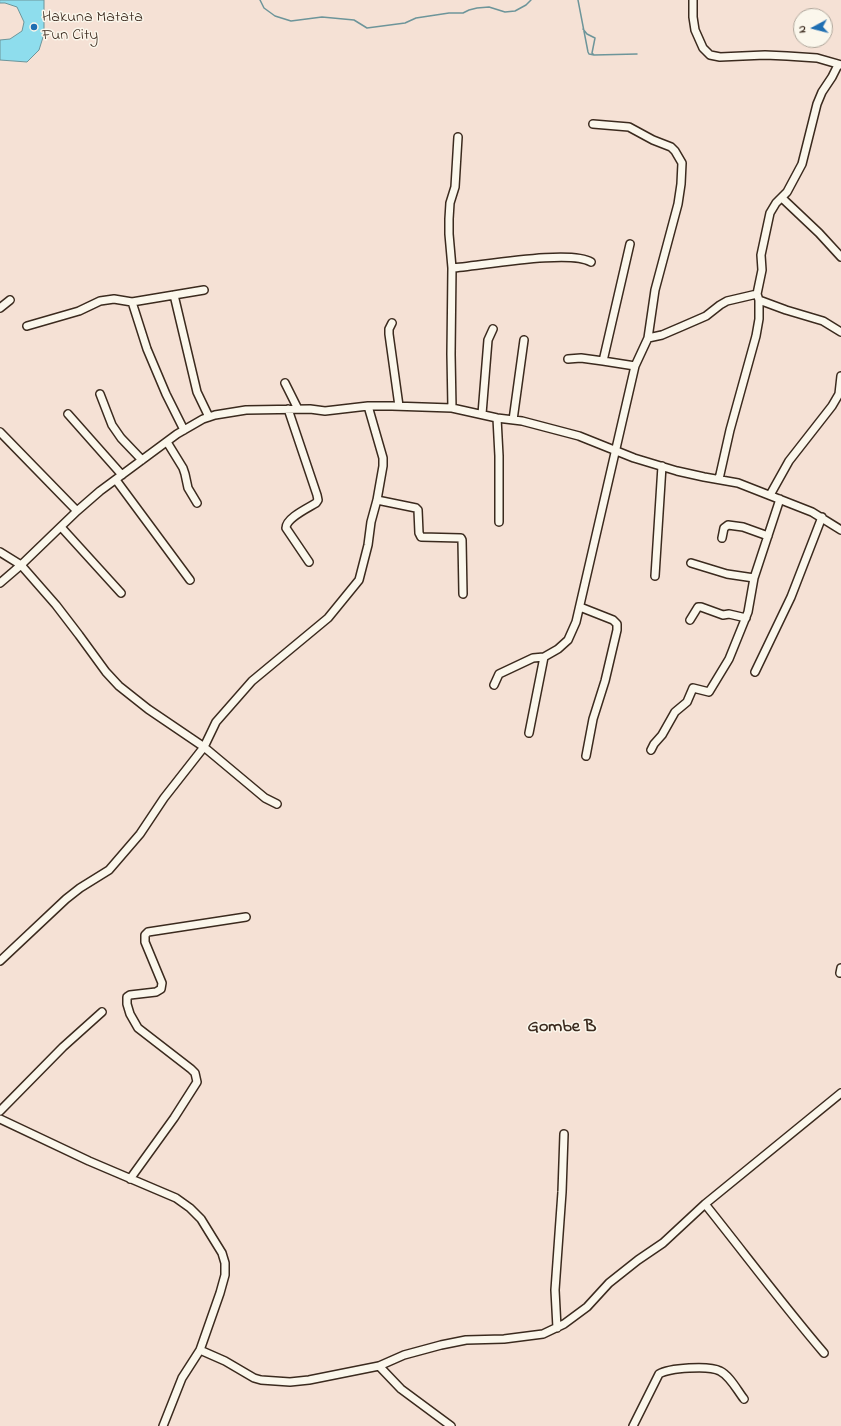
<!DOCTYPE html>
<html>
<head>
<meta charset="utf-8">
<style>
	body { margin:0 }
	#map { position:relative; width:841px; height:1426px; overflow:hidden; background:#f5e1d5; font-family:"Indie Flower",sans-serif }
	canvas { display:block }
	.north { position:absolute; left:793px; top:8px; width:40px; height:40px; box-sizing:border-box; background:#fbf7ec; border:1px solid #aea59a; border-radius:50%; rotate:263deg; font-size:11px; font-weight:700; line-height:16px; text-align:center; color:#3b2a1e }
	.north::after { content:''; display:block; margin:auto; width:14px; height:18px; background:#1f6fb2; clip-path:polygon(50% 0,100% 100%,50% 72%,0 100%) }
</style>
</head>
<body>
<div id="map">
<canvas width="841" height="1426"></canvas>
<div class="north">N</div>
</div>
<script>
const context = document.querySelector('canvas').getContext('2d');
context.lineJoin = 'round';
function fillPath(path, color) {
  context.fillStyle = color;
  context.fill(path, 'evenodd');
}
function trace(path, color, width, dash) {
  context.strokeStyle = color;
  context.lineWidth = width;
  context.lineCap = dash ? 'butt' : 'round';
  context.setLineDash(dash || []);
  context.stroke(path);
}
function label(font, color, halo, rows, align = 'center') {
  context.font = font + ' "Indie Flower",sans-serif';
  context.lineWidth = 3;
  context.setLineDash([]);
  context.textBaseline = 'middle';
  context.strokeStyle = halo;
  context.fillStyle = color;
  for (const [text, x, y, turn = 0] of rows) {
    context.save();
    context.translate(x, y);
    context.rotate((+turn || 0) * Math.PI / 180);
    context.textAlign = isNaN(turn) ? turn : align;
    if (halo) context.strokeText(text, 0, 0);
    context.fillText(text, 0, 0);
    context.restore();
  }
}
const water = new Path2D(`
	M0,0H44V34L39,50L27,62L0,60V40L10,39L22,31L24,22L17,7L5,3H0Z`);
const stream = new Path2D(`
	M260,0L264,8L275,16L291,21L322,17L354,20L367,28L405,23L416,18L449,13H463L469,10L477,8L489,7L505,12L515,11L526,5L531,0
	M578,0L588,52L589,54L594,55
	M583,29L587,34L595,38L592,53L594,55L637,54`);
const minor = new Path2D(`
	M693,0V17L695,30L703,48L710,55L720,57L765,55L787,56L817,58L841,65
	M782,198L819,233L841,257
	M630,244L603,361L635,366
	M452,268L449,234V219L450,203L455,187L458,137
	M174,295L197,392L209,417
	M759,300L786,310L823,321L841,332
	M132,302L147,349L166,394L184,430
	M0,308L10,300
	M392,323L389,329V334L399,406
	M27,326L79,311L100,301L114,299L132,302L204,290
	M648,338L662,335L683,326L706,316L720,305L727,301L757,294
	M568,359L581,358L603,361
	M285,383L298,409
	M100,394L112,425L121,438L142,460
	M452,408L451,354L452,268C480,266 570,249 591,262
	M288,409L317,495L318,500L316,503C308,508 286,518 286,528L309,562
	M68,414L122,475
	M482,414L488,340L493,329
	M497,418L499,456V522
	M513,420L524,340
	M0,432L77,511
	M167,442L183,468L185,474L188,488L197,503
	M719,479L730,430L756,336L759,319V300L757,294L762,270L761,255L770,213L776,203L787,192L802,164L817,104L822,92L832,77L838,65
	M116,480L190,580
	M770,495L789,461L832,406L839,394L841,376
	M377,500L416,508L418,510L419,533L421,537L461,538L462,540L463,594
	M61,527L121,593
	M722,538L724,528L728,525L743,527L768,536
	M0,552L21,565L56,605L79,635L106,672L119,686L148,709L204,747L265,798L277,804
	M691,563L727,574L754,578
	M655,576L662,466
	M0,583L21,565L77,511L100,491L177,434L203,419L215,415L246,410L310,409L325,411L368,406H392L452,408L497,418L522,421L579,436L634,458L677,471L704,477L738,483L812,512L841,530
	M580,607L613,620L617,624V630L605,681L593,719L586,756
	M690,620L698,607H701L723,615L729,614L746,618
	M755,672L791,597L822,517
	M494,685L499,674L533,658L544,657L558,649L568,640L576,622L635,366L648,338L655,290L678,204L681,184L682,163L675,151L671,147L653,140L629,127L593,124
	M529,733L544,657
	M651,750L654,744L662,735L675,712L687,702L693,688L709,692L729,659L748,612L754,578L780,499
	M0,961L66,899L80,888L109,870L140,834L164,798L204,747L216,722L252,681L328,618L359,580L368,545L371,522L377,500L383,466V458L368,406
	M840,973L841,968
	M0,1111L63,1047L102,1012
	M0,1119L89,1161L176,1198L190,1208L201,1219L222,1253L225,1263V1275L220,1293L200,1350L182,1378L163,1426
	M130,1179L174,1118L197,1082L195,1073L191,1069L138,1028L130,1014L127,1004V997L130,995L156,992L161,989L162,983L145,942V935L148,932L246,917
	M705,1204C745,1254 783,1305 824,1353
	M557,1328L555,1290L562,1192L564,1134
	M200,1350L225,1361L254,1378L261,1380L290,1382L309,1380L379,1366L404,1355L441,1345L466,1340L504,1339L543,1334L564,1324L587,1307L609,1283L638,1260L663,1243L705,1204L841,1093
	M379,1366L401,1389L451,1426
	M633,1426L659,1374C669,1368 709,1365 720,1371C730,1376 737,1390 744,1399`);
const markers = [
	[34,27,4,"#1f6fb2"]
];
const poiNames = [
	["Hakuna Matata",42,18],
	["Fun City",42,36]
];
const quarterNames = [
	["Gombe B",562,1028]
];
fillPath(water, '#8edded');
trace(water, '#6d959a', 1);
trace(stream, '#6d959a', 1.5);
trace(minor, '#3b2a1e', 10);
trace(minor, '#fbf7ec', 7);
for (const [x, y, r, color] of markers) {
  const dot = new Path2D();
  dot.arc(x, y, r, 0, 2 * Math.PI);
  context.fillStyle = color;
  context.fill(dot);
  trace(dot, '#fbf7ec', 1.5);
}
label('16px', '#3b2a1e', '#fbf7ec', poiNames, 'left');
label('bold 18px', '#3b2a1e', '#fbf7ec', quarterNames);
</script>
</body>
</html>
